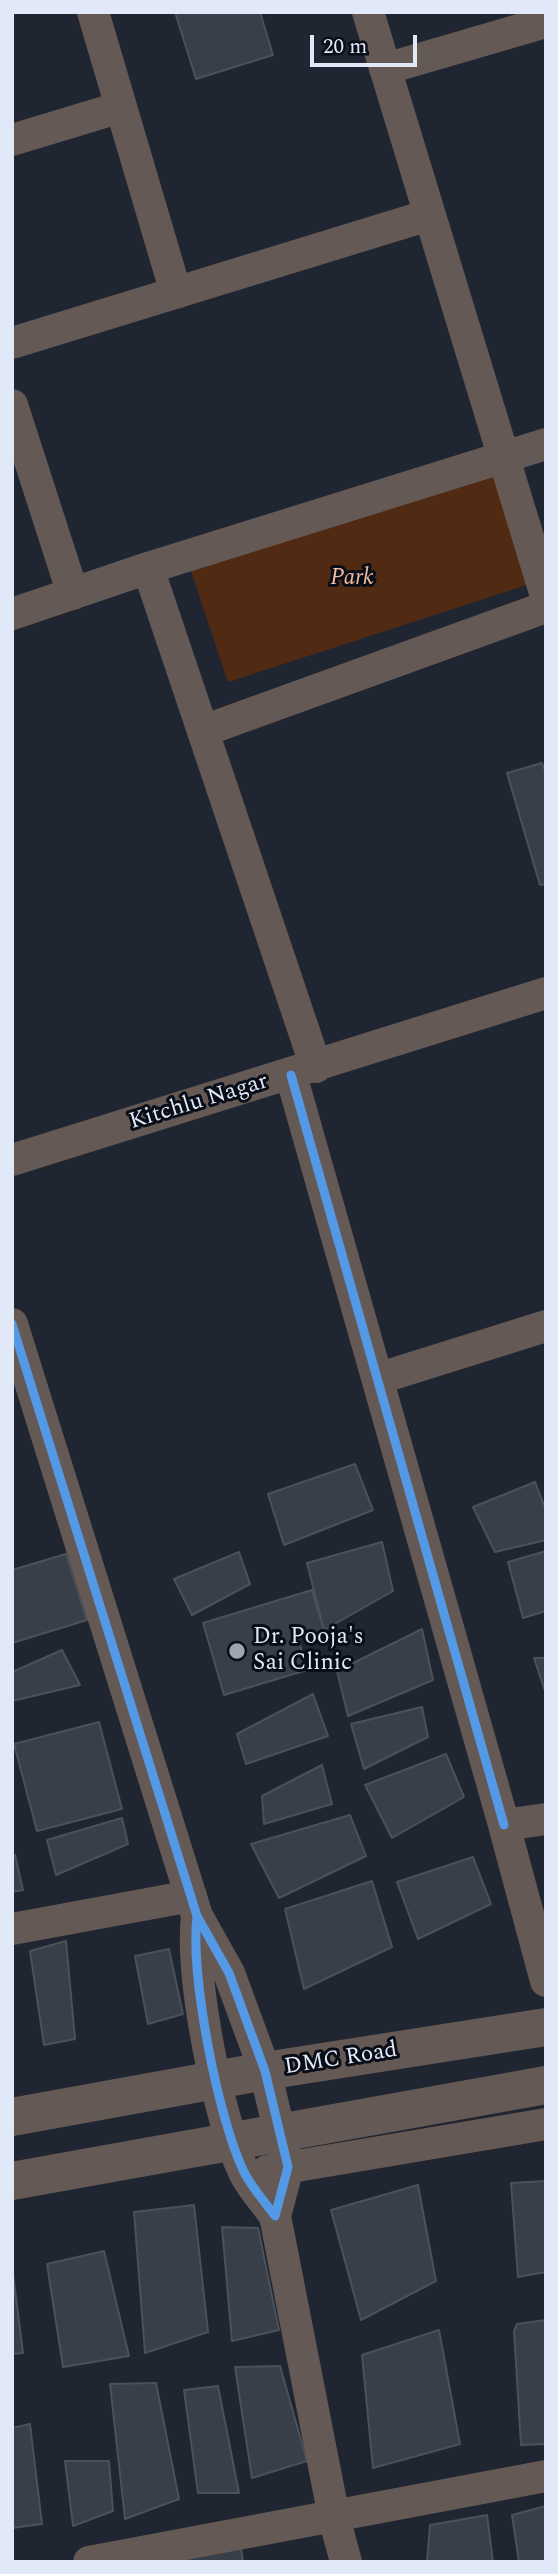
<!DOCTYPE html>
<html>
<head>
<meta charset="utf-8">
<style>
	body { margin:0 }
	#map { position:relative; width:558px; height:2574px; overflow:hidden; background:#202631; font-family:Spectral,serif }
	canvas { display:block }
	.frame { position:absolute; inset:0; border:14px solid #e1e9f8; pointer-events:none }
	.scale { position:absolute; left:310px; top:35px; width:107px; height:32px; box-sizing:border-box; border:4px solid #e1e9f8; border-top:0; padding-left:9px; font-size:21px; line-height:24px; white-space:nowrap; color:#e1e9f8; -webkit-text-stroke:5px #080d17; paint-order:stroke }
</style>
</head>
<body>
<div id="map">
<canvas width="558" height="2574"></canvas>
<div class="frame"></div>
<div class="scale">20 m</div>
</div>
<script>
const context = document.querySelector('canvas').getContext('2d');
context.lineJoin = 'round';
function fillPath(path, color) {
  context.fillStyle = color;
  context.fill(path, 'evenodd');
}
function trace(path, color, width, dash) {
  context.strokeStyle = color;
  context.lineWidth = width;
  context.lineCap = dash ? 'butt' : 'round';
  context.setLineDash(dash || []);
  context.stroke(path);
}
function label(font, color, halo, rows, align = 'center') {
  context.font = font + ' Spectral,serif';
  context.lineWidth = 6;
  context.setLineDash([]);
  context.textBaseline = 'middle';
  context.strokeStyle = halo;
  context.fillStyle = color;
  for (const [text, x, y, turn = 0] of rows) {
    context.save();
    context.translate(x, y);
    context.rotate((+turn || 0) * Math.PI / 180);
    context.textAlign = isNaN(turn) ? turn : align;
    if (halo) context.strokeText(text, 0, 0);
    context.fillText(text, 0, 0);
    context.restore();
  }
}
const green = new Path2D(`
	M493,470L530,584L228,682L190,568Z`);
const building = new Path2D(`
	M175,12H260L273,55L196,79Z
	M542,763L546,774V884L540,885L507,773Z
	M355,1464L373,1510L284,1545L268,1494Z
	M535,1482L546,1510V1540L495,1552L473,1507Z
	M382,1542L393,1591L324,1630L307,1563Z
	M546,1551V1611L523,1618L508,1562Z
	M239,1552L250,1584L192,1615L174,1579Z
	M66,1554L87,1620L12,1643V1570Z
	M312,1590L324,1630L298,1638L307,1670L224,1695L203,1623Z
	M422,1629L433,1680L348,1716L337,1671Z
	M62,1650L80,1685L12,1701V1672Z
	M534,1658H546V1694Z
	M313,1694L328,1736L246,1764L237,1734Z
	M422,1707L428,1737L364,1769L351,1724Z
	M99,1722L122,1809L37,1831L14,1744Z
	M446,1754L464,1797L392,1838L365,1785Z
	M322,1765L332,1804L264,1824L262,1796Z
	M350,1815L366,1856L279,1898L251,1844Z
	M122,1818L128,1844L56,1875L47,1840Z
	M12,1855H15L23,1890L12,1892Z
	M473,1857L491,1904L418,1939L397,1882Z
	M372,1881L392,1947L304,1989L285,1909Z
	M66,1941L75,2039L44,2045L30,1951Z
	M169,1949L183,2014L148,2024L135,1956Z
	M546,2181V2272L518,2277L511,2183Z
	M418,2185L436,2281L361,2320L331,2210Z
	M194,2205L208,2332L145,2353L134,2212Z
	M222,2227L258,2228L279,2330L232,2341Z
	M104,2251L129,2356L63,2367L47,2264Z
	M12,2266L23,2353L12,2354Z
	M546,2320V2444L521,2445L514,2331L517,2324Z
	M439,2330L460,2444L373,2468L362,2355Z
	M280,2366L307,2461L252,2478L235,2367Z
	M156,2383L179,2499L125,2519L110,2384Z
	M218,2386L239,2493H198L184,2390Z
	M30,2424L42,2524L12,2528V2428Z
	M65,2461H109L113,2511L73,2526Z
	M546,2506V2562H519L512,2515Z
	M487,2515L493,2562H427L430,2525Z
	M241,2547L243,2562H158Z`);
const minor = new Path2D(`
	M93,12L176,293
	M368,12L546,596
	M385,69L546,22
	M12,140L121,107
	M12,343L429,215
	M12,405L73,594
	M148,568L316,1067
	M12,614L148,568L546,444
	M203,731L546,607
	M291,1075L504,1825
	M12,1160L546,993
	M12,1324L197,1916L229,1973L265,2071L288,2167L275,2216C265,2202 252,2188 244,2172C218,2118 190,1976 197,1916
	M380,1378L546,1326
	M546,1819L504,1825L546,1981
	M12,1929L191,1896
	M267,2171L546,2124
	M275,2216L334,2517L346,2562
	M89,2562L546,2476`);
const tertiary = new Path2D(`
	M12,2117L265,2071L546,2027
	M12,2181L546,2085`);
const cycleway = new Path2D(`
	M291,1075L504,1825
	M12,1324L197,1916L229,1973L265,2071L288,2167L275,2216C265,2202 252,2188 244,2172C218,2118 190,1976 197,1916`);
const markers = [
	[237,1651,9,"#9da5b2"]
];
const parkNames = [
	["Park",352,579]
];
const streetNames = [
	["Kitchlu Nagar",199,1103,-17],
	["DMC Road",341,2060,-9]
];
const poiNames = [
	["Dr. Pooja's",253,1638],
	["Sai Clinic",253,1664]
];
fillPath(green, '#512a14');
fillPath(building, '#393f49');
trace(building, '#4b515b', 2);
trace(minor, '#655955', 32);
trace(tertiary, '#655955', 38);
trace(cycleway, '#5399e6', 9);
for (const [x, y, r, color] of markers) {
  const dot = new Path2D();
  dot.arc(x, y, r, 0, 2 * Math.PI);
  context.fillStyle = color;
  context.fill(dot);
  trace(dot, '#080d17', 2.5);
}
label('italic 23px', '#f3bb9f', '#080d17', parkNames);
label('23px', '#e1e9f8', '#080d17', streetNames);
label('23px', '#e1e9f8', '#080d17', poiNames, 'left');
</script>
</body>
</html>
